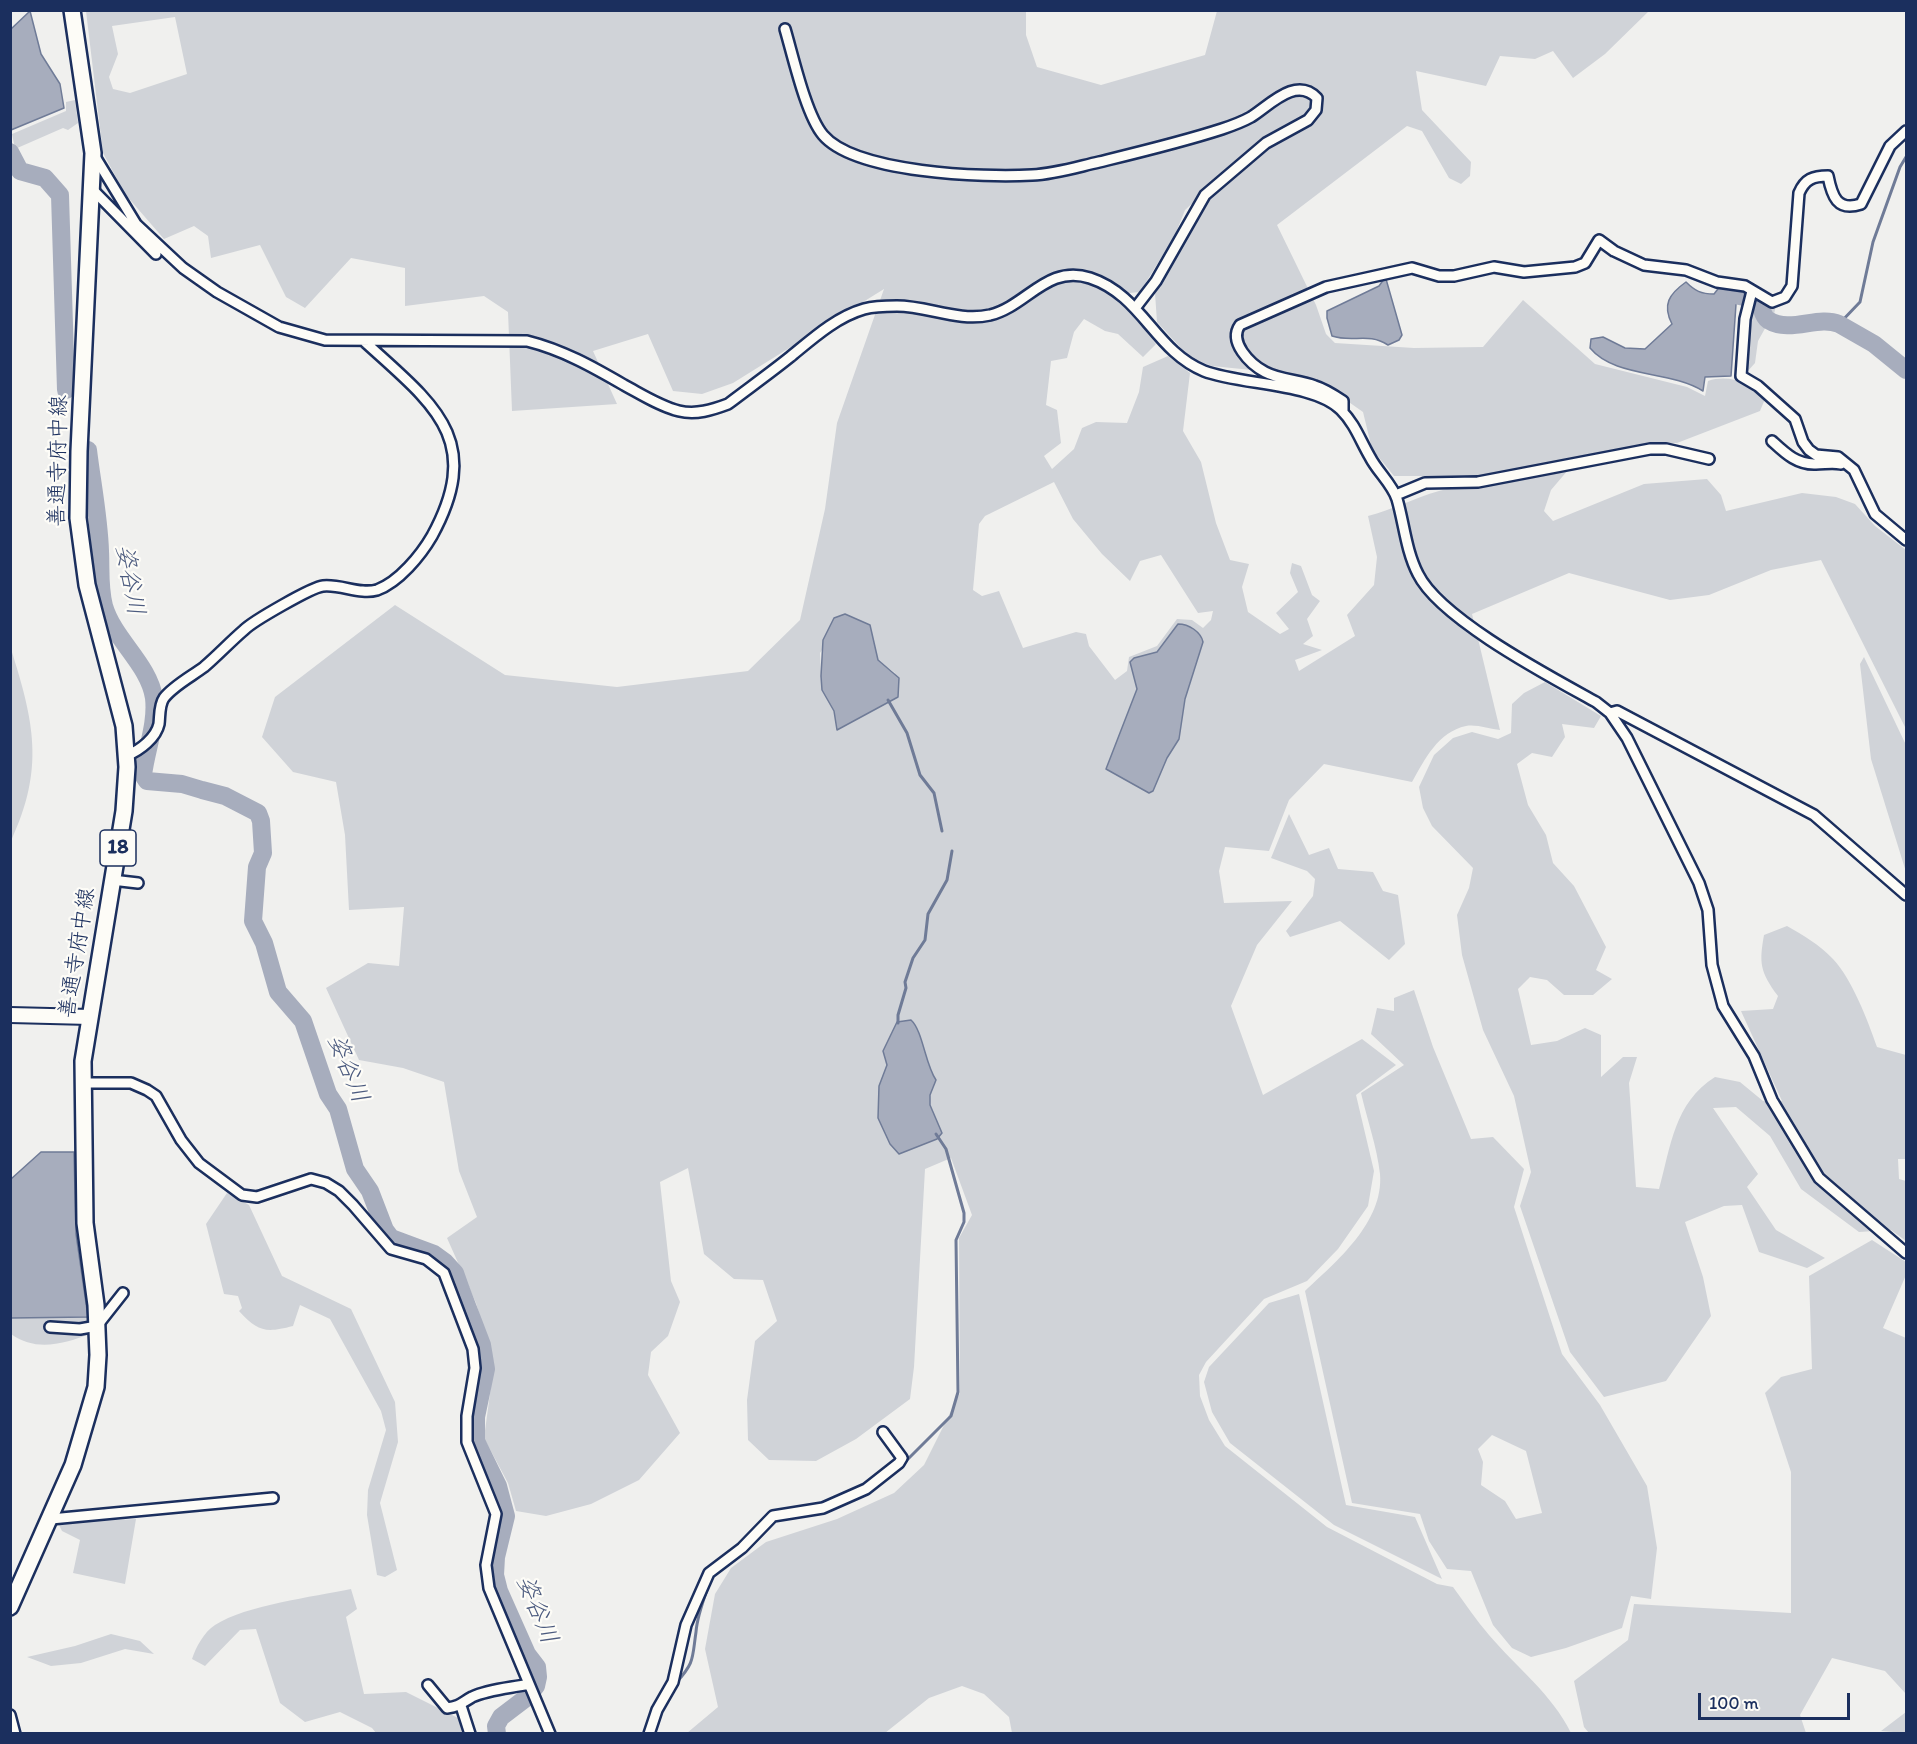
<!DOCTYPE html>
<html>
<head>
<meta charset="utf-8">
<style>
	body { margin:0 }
	#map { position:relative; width:1917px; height:1744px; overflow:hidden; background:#f0f0ee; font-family:Itim,sans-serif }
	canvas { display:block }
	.frame { position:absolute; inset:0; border:12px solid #1b2f5e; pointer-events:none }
	.scale { position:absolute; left:1698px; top:1693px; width:152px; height:27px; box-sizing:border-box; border:3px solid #1b2f5e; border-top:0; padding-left:8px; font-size:18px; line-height:21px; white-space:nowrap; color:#1b2f5e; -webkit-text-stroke:4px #fdfcf7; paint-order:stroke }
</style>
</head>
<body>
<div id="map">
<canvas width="1917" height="1744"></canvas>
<div class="frame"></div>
<div class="scale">100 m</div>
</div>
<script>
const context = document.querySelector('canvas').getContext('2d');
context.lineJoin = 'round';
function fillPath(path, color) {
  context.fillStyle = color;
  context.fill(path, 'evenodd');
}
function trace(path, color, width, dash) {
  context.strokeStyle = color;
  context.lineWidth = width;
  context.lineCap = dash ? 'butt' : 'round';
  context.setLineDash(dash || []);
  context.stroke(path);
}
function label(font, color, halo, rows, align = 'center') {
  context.font = font + ' Itim,"Klee One",sans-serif';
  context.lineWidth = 4.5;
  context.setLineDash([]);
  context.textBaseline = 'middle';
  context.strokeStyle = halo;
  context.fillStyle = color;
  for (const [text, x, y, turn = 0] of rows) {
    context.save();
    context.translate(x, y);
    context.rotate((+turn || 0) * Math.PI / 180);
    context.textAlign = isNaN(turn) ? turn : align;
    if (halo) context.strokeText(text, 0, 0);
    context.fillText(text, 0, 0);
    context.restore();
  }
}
const green = new Path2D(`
	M86,11H1026V35L1037,67L1101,85L1205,55L1217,11H1649L1605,54L1573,78L1553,51L1535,59L1500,56L1486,86L1416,71L1422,110L1471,162L1470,176L1461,184L1449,178L1422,131L1407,126L1277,225L1316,305L1326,334L1335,343L1414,348L1483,347L1523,300L1595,364L1687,387L1705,396L1708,381C1729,374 1752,383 1765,399L1760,411L1677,443H1656L1580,456L1551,490L1544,511L1553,521L1644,484L1707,479L1721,495L1726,511L1802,493L1836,497L1855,504L1875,526L1906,550V729L1821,560L1771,570L1709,595L1670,600L1569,573L1472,614L1500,730C1490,729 1476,724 1466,726C1438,732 1425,759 1412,782L1324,764L1289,800L1269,851L1225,847L1219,871L1224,903L1292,901L1257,945L1231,1006L1263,1095L1362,1039L1396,1065L1356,1095L1374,1171L1368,1206L1338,1249L1307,1281L1264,1299L1206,1362L1199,1375L1200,1396L1209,1420L1225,1446L1327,1527L1437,1584L1453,1587C1465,1603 1476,1620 1489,1635C1517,1668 1552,1694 1571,1733H1012L1009,1717L984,1694L962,1686L929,1698L885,1733H687L718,1707L705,1649L715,1594L731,1568L766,1542L837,1519L894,1493L924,1465L960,1393L959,1238L972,1215L951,1158L925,1169L914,1367L910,1399L856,1439L816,1461L769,1460L748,1440L747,1400L755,1341L777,1321L763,1280L734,1279L704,1254L688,1168L660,1182L671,1281L680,1302L668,1336L651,1352L648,1375L680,1433L639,1480L591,1504L546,1516L516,1511L508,1483L484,1438L494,1364L476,1303L447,1238L477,1217L459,1171L444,1082L403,1068L359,1060L326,988L368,963L399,966L404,907L349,910L345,835L336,782L293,772L262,737L275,697L395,605L505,675L617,687L748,671L800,620L825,509L837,423L884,289L733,383L702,394L673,391L648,334L593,351L617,404L512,411L508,312L484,296L405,306V268L351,258L305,308L286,297L260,245L211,258L208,236L194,226L164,239L125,194L103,153ZM175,17L187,74L130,93L113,89L109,77L118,54L112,26ZM1208,189L1211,196L1155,293L1157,322L1190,358L1212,366L1291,374L1336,393L1363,412L1372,449L1394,476H1483L1505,480C1483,484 1460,485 1439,491C1414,498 1392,510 1368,516L1377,557L1374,585L1347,615L1355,636L1299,671L1295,660L1322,650L1303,644L1313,636L1307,619L1320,601L1312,595L1301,566L1292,563L1290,573L1298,592L1276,613L1289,629L1280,634L1248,612L1242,587L1249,564L1230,560L1216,523L1201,462L1183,431L1190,373L1168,356L1143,367L1139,392L1127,423L1096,422L1082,428L1074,449L1052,469L1044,456L1061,443L1057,410L1046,405L1051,361L1067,358L1074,332L1084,319L1105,331L1118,334L1143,357L1156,344L1105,282L1129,293L1140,292L1175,235L1185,210ZM1054,482L1073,519L1102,554L1130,581L1140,561L1161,555L1198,613L1213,611L1211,620L1203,628L1192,620L1177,619L1157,646L1129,657L1127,671L1115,680L1089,646L1086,634L1076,632L1023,648L999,591L982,596L973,590L979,524L985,516ZM845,614L870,625L878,660L895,673L897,697L837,730L834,711L822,690L820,653ZM1178,624L1203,642L1185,699L1179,739L1167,758L1153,791L1106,769L1137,689L1136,681L1146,656L1157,652Z
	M75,100L78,123L68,130L63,128L15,149L12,134L66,111V102Z
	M1757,297L1776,305L1772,324L1768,323L1758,341L1755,363L1747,372V345Z
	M11,649C34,722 45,768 11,841Z
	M1864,657L1906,745V872L1871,759L1860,664Z
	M1545,682L1601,716L1594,728L1562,724L1565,737L1552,757L1532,753L1517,764L1528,805L1546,835L1553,863L1574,886L1606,947L1596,970L1612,979L1593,995H1564L1547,980L1530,977L1518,989L1531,1045L1557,1041L1585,1028L1601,1035V1077L1623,1057H1637L1629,1083L1636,1187L1659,1189C1671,1146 1674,1103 1715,1077L1740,1082L1763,1101H1782L1741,1011L1773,1009L1778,996C1760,972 1759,963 1764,935L1787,926C1803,935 1820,945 1833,959C1852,979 1868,1021 1877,1047L1906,1055V1159H1898L1899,1179L1906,1181V1241L1891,1230L1859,1232L1801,1189L1770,1136L1736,1107L1713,1108L1758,1174L1747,1187L1776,1230L1825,1258L1807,1268L1759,1252L1742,1205L1724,1206L1685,1222L1703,1277L1711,1316L1666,1381L1604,1397L1570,1352L1520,1206L1531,1172L1514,1096L1483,1030L1462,955L1457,915L1469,888L1473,868L1432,826L1423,808L1419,787L1434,755L1453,738L1472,732L1498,739L1511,733L1512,704L1524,693Z
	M1289,814L1309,855L1329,848L1338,869L1373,872L1383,891L1398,895L1405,944L1389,960L1340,921L1290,937L1286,931L1313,896L1315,879L1307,871L1271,858Z
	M1414,990L1433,1047L1471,1139L1493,1137L1524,1169L1514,1207L1562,1354L1600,1405L1647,1486L1657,1548L1651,1599L1631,1596L1622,1628L1566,1648L1531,1657L1512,1648L1493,1625L1471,1571L1447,1569L1429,1541L1420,1514L1352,1503L1305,1291C1336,1262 1384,1222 1380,1174C1377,1147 1367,1119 1361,1093L1404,1065L1371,1034L1377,1008L1394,1011V998ZM1492,1435L1526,1451L1542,1513L1516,1519L1505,1501L1481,1485L1483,1462L1478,1449Z
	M227,1193L249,1205L282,1276L351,1309L395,1402L398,1442L380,1503L397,1570L385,1577L377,1575L367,1515L368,1490L386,1430L381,1411L330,1319L300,1305L293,1326C266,1333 258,1332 239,1311L242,1308L238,1296L224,1294L206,1224Z
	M1872,1240L1906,1262V1275L1883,1328L1906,1338V1694L1885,1671L1832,1658L1800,1715L1806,1733H1589L1584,1727L1574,1681L1628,1640L1634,1604L1791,1613V1472L1765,1393L1781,1377L1812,1369L1809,1276Z
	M1299,1294L1346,1505L1415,1517L1442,1579L1334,1525L1230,1443L1212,1412L1204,1382L1209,1367L1269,1303Z
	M88,1317L90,1334C63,1344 36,1352 11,1334V1318Z
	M136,1519L125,1584L73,1573L80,1540L62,1531L58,1523Z
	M351,1589L357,1609L346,1617L364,1694L406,1692L458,1718L462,1733H376L372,1728L340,1712L305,1722L280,1703L256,1629L240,1630L205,1666L192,1659C196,1647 204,1632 215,1625C246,1605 313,1597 351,1589Z
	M111,1634L140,1641L154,1654L125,1649L81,1663L51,1666L27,1657L75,1646Z
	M1906,1712V1733L1881,1731Z`);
const water = new Path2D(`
	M30,11L41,54L60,84L64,108L11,130V29Z
	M1384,279H1386L1402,335L1399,340L1388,345C1368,332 1353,343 1332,336L1327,318V311L1379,286Z
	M1686,282C1695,291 1701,294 1714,294L1721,285L1737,290L1731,376L1705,377L1703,391C1669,370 1615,378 1590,348L1591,339L1603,337L1625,348L1645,349L1672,324C1662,305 1669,294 1686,282Z
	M845,614L870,625L878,660L899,678L898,697L837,730L834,711L822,690L821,676L823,640L834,618Z
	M1178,624C1189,624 1201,632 1203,642L1185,699L1179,739L1167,758L1153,791L1149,793L1106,769L1137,689L1130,662L1134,658L1157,652Z
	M911,1020C923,1031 925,1064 936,1080L930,1095V1105L942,1133L937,1139L899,1154L890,1144L878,1118L879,1086L887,1065L883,1051L897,1022Z
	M41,1152H74L76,1234L88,1317L11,1318V1179Z`);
const stream = new Path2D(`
	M1839,324L1860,302L1873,242L1900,167L1906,157
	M888,700L907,733L920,775L934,793L942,831
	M898,1023V1015L906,988L905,982L913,958L925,940L928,914L947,880L952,851
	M902,1465L951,1416L958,1392L956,1240L964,1222V1213L946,1149L936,1134
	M732,1561L752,1545L777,1519
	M676,1683C695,1662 692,1659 696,1632C697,1617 703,1601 708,1587
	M661,1712L669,1697`);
const river = new Path2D(`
	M10,152L20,171L45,178L60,195L66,390
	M1735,295L1744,297
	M1757,300C1763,306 1761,315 1768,320C1791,334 1817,315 1839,324L1874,344L1906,370
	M88,450C92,483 99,518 100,551C101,570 99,587 104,606C114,640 149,664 154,698C157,724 146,750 143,775L147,781L182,784L202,790L225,796L258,813L261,821L263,853L257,867L253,921L264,943L278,992L303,1021L328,1094L338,1109L355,1169L370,1191L385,1230L391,1238L434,1254L445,1262L455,1273L461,1290L482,1345L486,1369L476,1417V1441L498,1486L506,1516L496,1557L495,1575L499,1591L527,1654L537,1667L538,1677L536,1686L526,1698L501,1717L496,1726L497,1734`);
const street = new Path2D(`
	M785,29C793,56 806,115 823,135C855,173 984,178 1032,175C1055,174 1077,167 1099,162C1140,152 1182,142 1222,129C1231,126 1242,122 1251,117C1270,105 1296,76 1317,98L1316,110L1308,120L1266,143L1205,195L1156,281L1136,307
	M94,155L136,224L183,268L217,292L279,327L325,340L527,341C563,350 593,367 624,385C641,394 659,406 679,411C696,415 712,410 728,404C749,388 770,373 790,357C812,339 836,317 864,309C875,306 886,306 897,306C928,306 958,322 990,315C1027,306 1047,264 1090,278C1142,295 1155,351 1204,371C1240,385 1315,383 1341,410C1355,424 1360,440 1370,457C1377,471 1392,484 1397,499C1404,523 1406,551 1418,574C1440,619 1551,677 1596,702L1610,713L1627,738L1699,883L1708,910L1712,965L1723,1006L1754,1056L1772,1100L1819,1178L1906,1253
	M92,189L156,254
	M1752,291L1745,319L1741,376L1758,386L1795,419L1803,442L1809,450L1816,455L1838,457L1854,470L1875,514L1906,540
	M1343,412V401C1334,395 1325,389 1315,386C1299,380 1280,380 1265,372C1250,364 1228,342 1240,325L1326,287L1412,268L1439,276H1454L1494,267L1524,272L1575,267L1585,263L1599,240L1614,251L1644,265L1686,270L1717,282L1745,286L1772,302L1785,297L1792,286L1799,193C1805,179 1813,176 1828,176C1832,196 1837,212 1861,204L1890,146L1906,131
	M1772,441C1785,453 1797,465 1816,464C1825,464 1832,462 1841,464
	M1396,495L1425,483L1478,482L1650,449H1666L1709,459
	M1610,713L1617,711L1814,815L1906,895
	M128,755C140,750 156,738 159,724C160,716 159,705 164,698C173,686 192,676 204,667C218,655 230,642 244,630C253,621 312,587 323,586C341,584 360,595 377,590C399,582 421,555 432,536C485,439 433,404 365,342
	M112,880L138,883
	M83,1083H131L147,1090L156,1096L181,1140L199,1163L242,1195L257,1197L311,1179L326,1183L339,1191L353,1205L391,1249L426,1259L444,1273L473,1349L475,1368L467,1416V1442L496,1514L486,1565L489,1588L550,1734
	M50,1327L80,1329L97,1326L123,1293
	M51,1519L273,1498
	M428,1685L447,1708C461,1706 461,1703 472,1697C489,1689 511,1688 529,1684
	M461,1706L470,1734
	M10,1715L15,1734
	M649,1734L657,1710L673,1682L686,1625L709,1573L742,1548L773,1516L823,1508L866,1489L899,1463L902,1458L883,1432`);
const secondary = new Path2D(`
	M10,1015L90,1017`);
const primary = new Path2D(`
	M10,1607L73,1465L96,1387L98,1355L96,1305L85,1223L83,1061L124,811L127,767L124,726L87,585L78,518L79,451L93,153L72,10`);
const shields = [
	[118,848,36]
];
const shieldNames = [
	["18",118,848]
];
const streetNames = [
	["善通寺府中線",59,461,-89],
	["善通寺府中線",78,953,-81]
];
const waterNames = [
	["姿谷川",129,580,80],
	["姿谷川",347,1069,68],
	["姿谷川",536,1610,68]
];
fillPath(green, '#d0d3d8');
fillPath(water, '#a7adbd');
trace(water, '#6f7b97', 1.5);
trace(stream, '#6f7b97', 3);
trace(river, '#a7adbd', 18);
trace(street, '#1b2f5e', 14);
trace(secondary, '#1b2f5e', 18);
trace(primary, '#1b2f5e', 20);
trace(street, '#fdfcf7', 9);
trace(secondary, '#fdfcf7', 14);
trace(primary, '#fdfcf7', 15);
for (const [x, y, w] of shields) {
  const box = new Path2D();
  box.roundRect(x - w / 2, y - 18, w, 36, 4.5);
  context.fillStyle = '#fdfcf7';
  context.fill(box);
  trace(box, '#1b2f5e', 1.5);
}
label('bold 21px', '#1b2f5e', null, shieldNames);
label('22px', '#1b2f5e', '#fdfcf7', streetNames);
label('italic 24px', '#4c5b7f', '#fdfcf7', waterNames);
</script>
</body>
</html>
